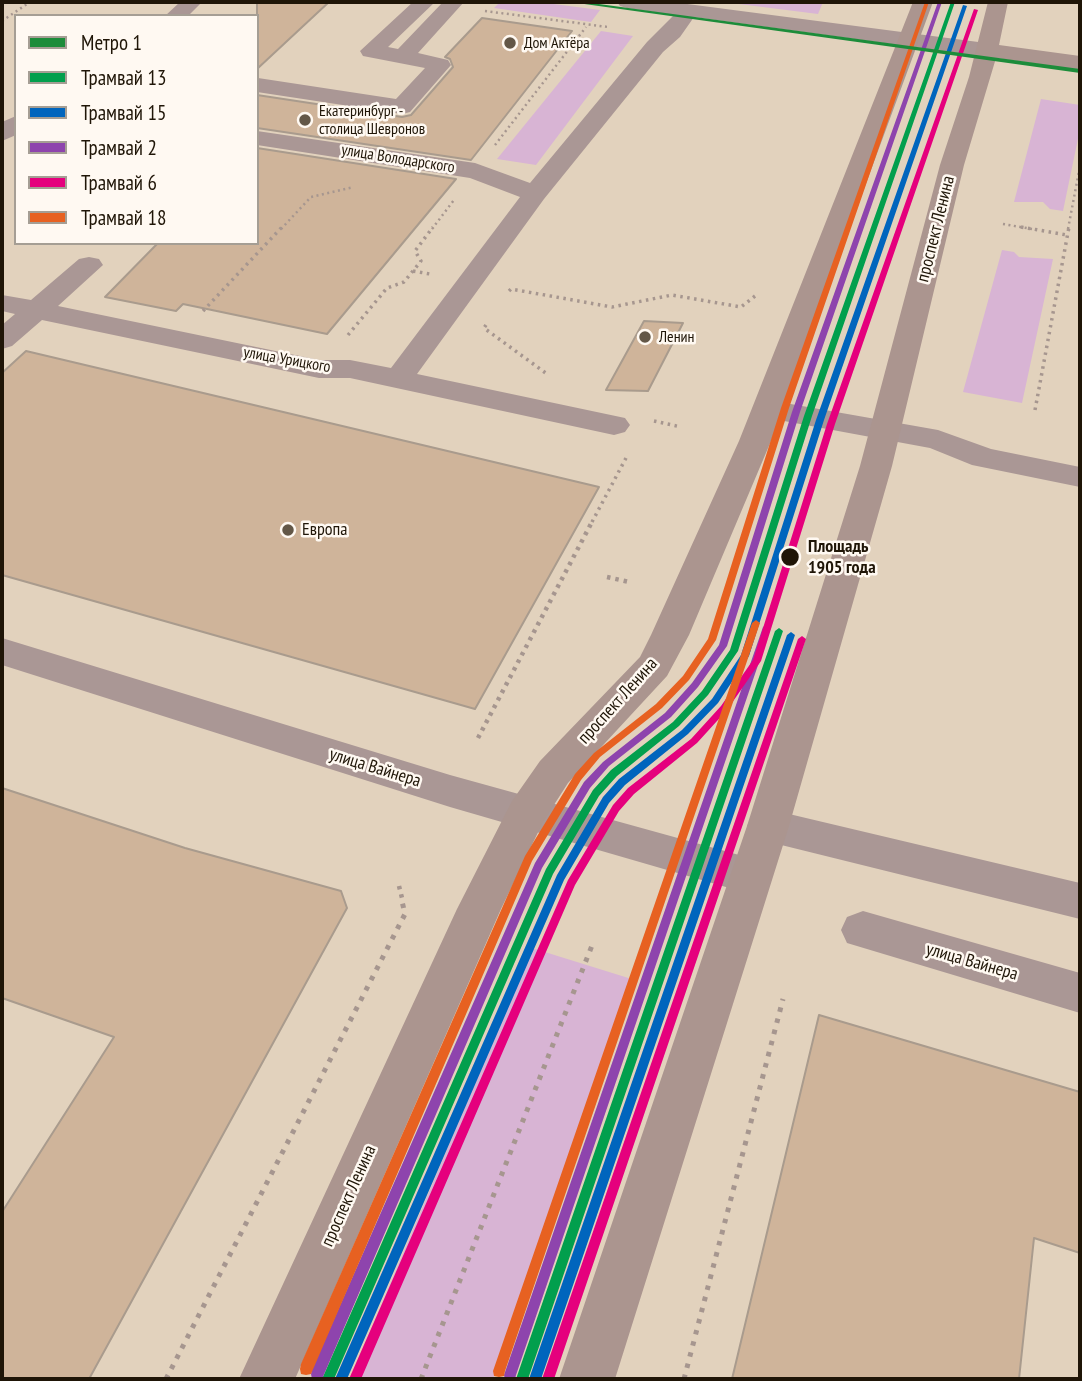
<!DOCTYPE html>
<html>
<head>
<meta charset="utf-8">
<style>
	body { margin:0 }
	#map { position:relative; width:1082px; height:1381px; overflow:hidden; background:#e2d2bd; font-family:"PT Sans Narrow",sans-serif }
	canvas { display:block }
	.frame { position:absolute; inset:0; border:4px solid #1f1507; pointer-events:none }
	.legend { position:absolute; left:14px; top:14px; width:245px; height:231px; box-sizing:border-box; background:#fff9f2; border:2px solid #a59e94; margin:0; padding:9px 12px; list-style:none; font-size:21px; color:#1f1507 }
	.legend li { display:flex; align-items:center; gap:14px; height:35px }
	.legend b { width:35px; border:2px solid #a59e94 }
</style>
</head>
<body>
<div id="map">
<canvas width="1082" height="1381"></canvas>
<div class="frame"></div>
<ul class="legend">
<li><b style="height:9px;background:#1c8c3a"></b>Метро 1</li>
<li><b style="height:9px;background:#029f4d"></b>Трамвай 13</li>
<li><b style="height:9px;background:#0065bd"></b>Трамвай 15</li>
<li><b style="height:9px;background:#8e44ad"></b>Трамвай 2</li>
<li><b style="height:9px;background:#e5007d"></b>Трамвай 6</li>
<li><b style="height:9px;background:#e76121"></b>Трамвай 18</li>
</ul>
</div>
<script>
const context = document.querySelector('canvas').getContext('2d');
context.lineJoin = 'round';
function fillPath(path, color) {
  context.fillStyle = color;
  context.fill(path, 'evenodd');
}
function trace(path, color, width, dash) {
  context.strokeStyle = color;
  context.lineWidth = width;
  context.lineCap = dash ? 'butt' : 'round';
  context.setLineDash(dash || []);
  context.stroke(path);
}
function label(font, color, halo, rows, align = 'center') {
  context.font = font + ' "PT Sans Narrow",sans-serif';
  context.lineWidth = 5;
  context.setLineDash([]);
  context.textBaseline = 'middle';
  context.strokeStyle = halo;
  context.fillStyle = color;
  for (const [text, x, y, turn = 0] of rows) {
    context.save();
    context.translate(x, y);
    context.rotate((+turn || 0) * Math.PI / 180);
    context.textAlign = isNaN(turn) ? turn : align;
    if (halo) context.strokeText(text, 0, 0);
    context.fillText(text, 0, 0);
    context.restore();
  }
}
const green = new Path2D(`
	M500,2H538L600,10L591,22L494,8Z
	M723,2H823L818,14Z
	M601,31L633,36L536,165L497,159Z
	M1041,99L1080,105V129L1063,211L1050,209L1043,202H1014Z
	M1002,250L1014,252L1019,257L1053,259L1022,403L963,392Z
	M532,948L638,981L493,1379H350Z`);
const building = new Path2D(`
	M257,2H329L257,69Z
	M482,18L572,31L471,160L257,128V95L402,117L411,115L453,67L450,59L445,57Z
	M257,148L456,179L327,334L183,304L176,311L105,297L158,243H257Z
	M644,321L683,323L648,391L606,390Z
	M26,351L317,420L599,487L475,709L2,575V373Z
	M2,788L185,848L341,891L347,908L89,1379H2V1212L114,1037L2,998Z
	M819,1015L1080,1092V1253L1034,1238L1019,1379H732Z`);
const pathFar3 = new Path2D(`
	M485,11L608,27
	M2,21L30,2
	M495,145L586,27
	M1003,224L1032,229
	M281,229L311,197L354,187
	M432,229L454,200
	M1068,229L1080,166`);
const pathFar2 = new Path2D(`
	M1021,227L1067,235
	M413,271L430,274
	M509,291L511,289L612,307L672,295L741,307L755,296
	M203,311L282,227
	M486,325L484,328L547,374
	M348,335L387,288L404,282L421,261L415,251L433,227
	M1035,410L1069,227
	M654,421L681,427
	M592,522L626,458`);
const pathFar1 = new Path2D(`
	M607,577L629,582
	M478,738L593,520
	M399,886L402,898`);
const path = new Path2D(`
	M166,1379L405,914L401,897
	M421,1379L593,943
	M684,1379L783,999`);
const minor = new Path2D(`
	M180,2H202L188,16H165Z
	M413,2H435L388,47L398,49L443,2H464L418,53L448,60L451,65L410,112L402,114L257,92L258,78L396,99L425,68L363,56L360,51Z
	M617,2H672L986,43L994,45L997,50L994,55L986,57L694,17L680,37L663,52L544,199L417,374L625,418L630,425L625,432L614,435L350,378H319L42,320L12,346L2,349V325L15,314L2,311V295L31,300L79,259L89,257L99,259L103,265L58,306L319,360H350L391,368L520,197L470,178L257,145V131L475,163L530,183L647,42L674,15L627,8L620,6Z
	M16,116V135L2,141V122Z
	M768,400L938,430L991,449L1080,467V487L972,465L930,448L757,416L752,409L757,402Z
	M2,638L450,775L750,858L765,863L772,876L765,889L750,894L450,807L2,665Z
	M768,809L1080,883V919L753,838L747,826L753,814Z
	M863,911L1080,973V1013L847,943L841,930L847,917Z`);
const major = new Path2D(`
	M913,2H933L771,441L689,635L667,676L568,783L543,822L501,909L295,1379H239L457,909L512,801L540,761L640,657L651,635L739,441Z
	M988,2H1008L999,45L1080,56V70L996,58L964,165L892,466L789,826L615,1379H559L747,826L860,466L940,165L969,77Z`);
const tram1 = new Path2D(`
	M951,2H955L812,416L738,651L708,695L679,726L617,776L599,796L553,874L334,1379H322L546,869L593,790L611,770L673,722L702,691L730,650L804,416Z
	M779,628L783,631L528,1379H516L775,631Z`);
const tram2 = new Path2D(`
	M963,5L967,6L824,420L749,656L718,703L688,734L625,785L609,803L564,880L347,1379H335L557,875L603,797L619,779L682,730L712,699L741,655L816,420Z
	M791,632L795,635L541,1379H529L787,635Z`);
const tram3 = new Path2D(`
	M938,2H942L800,412L727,646L698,687L671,717L609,766L590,788L542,868L322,1379H312L311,1374L312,1369L535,863L584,782L603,762L665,713L692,683L719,645L792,412Z
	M767,624L771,627L516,1375L515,1379H505L504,1375L763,627Z`);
const tram4 = new Path2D(`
	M974,9L978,10L835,424L761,661L727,710L697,743L634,794L619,811L575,885L361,1379H349L568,880L613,805L628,788L691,739L721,706L753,660L827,424Z
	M802,636L806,639L554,1379H542L798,639Z`);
const tram5 = new Path2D(`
	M925,2H929L789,408L716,640L689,680L662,708L600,757L581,780L532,861L311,1374L306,1375L301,1374L300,1369L301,1364L525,856L575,774L594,753L656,704L683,676L708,639L781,408Z
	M756,620L760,623L505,1371L504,1376L499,1377L494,1376L493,1371L752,623Z`);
const metro1 = new Path2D(`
	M570,2H584L1080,69V73Z`);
const markers = [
	[510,43,7,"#635747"],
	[305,120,7,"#635747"],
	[645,337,7,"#635747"],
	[288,530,7,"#635747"],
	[790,557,10,"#1f1507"]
];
const farPoinames = [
	["Дом Актёра",524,43],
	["Екатеринбург -",319,111],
	["столица Шевронов",319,129],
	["Ленин",659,337]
];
const farStreetnames = [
	["улица Володарского",398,159,9],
	["улица Урицкого",287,360,10]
];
const streetNames = [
	["проспект Ленина",936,229,-76],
	["проспект Ленина",618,701,-48],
	["улица Вайнера",375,768,17],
	["улица Вайнера",972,962,16],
	["проспект Ленина",349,1196,-66]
];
const poiNames = [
	["Европа",302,530]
];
const stopNames = [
	["Площадь",808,547],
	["1905 года",808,568]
];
fillPath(green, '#d8b4d4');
fillPath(building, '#cfb49a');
trace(building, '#a99b8d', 2);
trace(pathFar3, '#a6968f', 2.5, [2, 3.5]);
trace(pathFar2, '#a6968f', 3.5, [2.5, 4.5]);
trace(pathFar1, '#a6968f', 4.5, [3.5, 5]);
trace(path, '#a6968f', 5, [4.5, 7]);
fillPath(minor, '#aa9795');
fillPath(major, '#ab958f');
fillPath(tram1, '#029f4d');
fillPath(tram2, '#0065bd');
fillPath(tram3, '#8e44ad');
fillPath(tram4, '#e5007d');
fillPath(tram5, '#e76121');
fillPath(metro1, '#1c8c3a');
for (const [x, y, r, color] of markers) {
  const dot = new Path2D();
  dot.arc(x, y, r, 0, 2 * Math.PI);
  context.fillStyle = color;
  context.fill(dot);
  trace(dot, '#fff9f2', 2.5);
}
label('16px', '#1f1507', '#fff9f2', farPoinames, 'left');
label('16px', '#1f1507', '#fff9f2', farStreetnames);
label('18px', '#1f1507', '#fff9f2', streetNames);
label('18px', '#1f1507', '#fff9f2', poiNames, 'left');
label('bold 18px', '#1f1507', '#fff9f2', stopNames, 'left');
</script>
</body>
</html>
